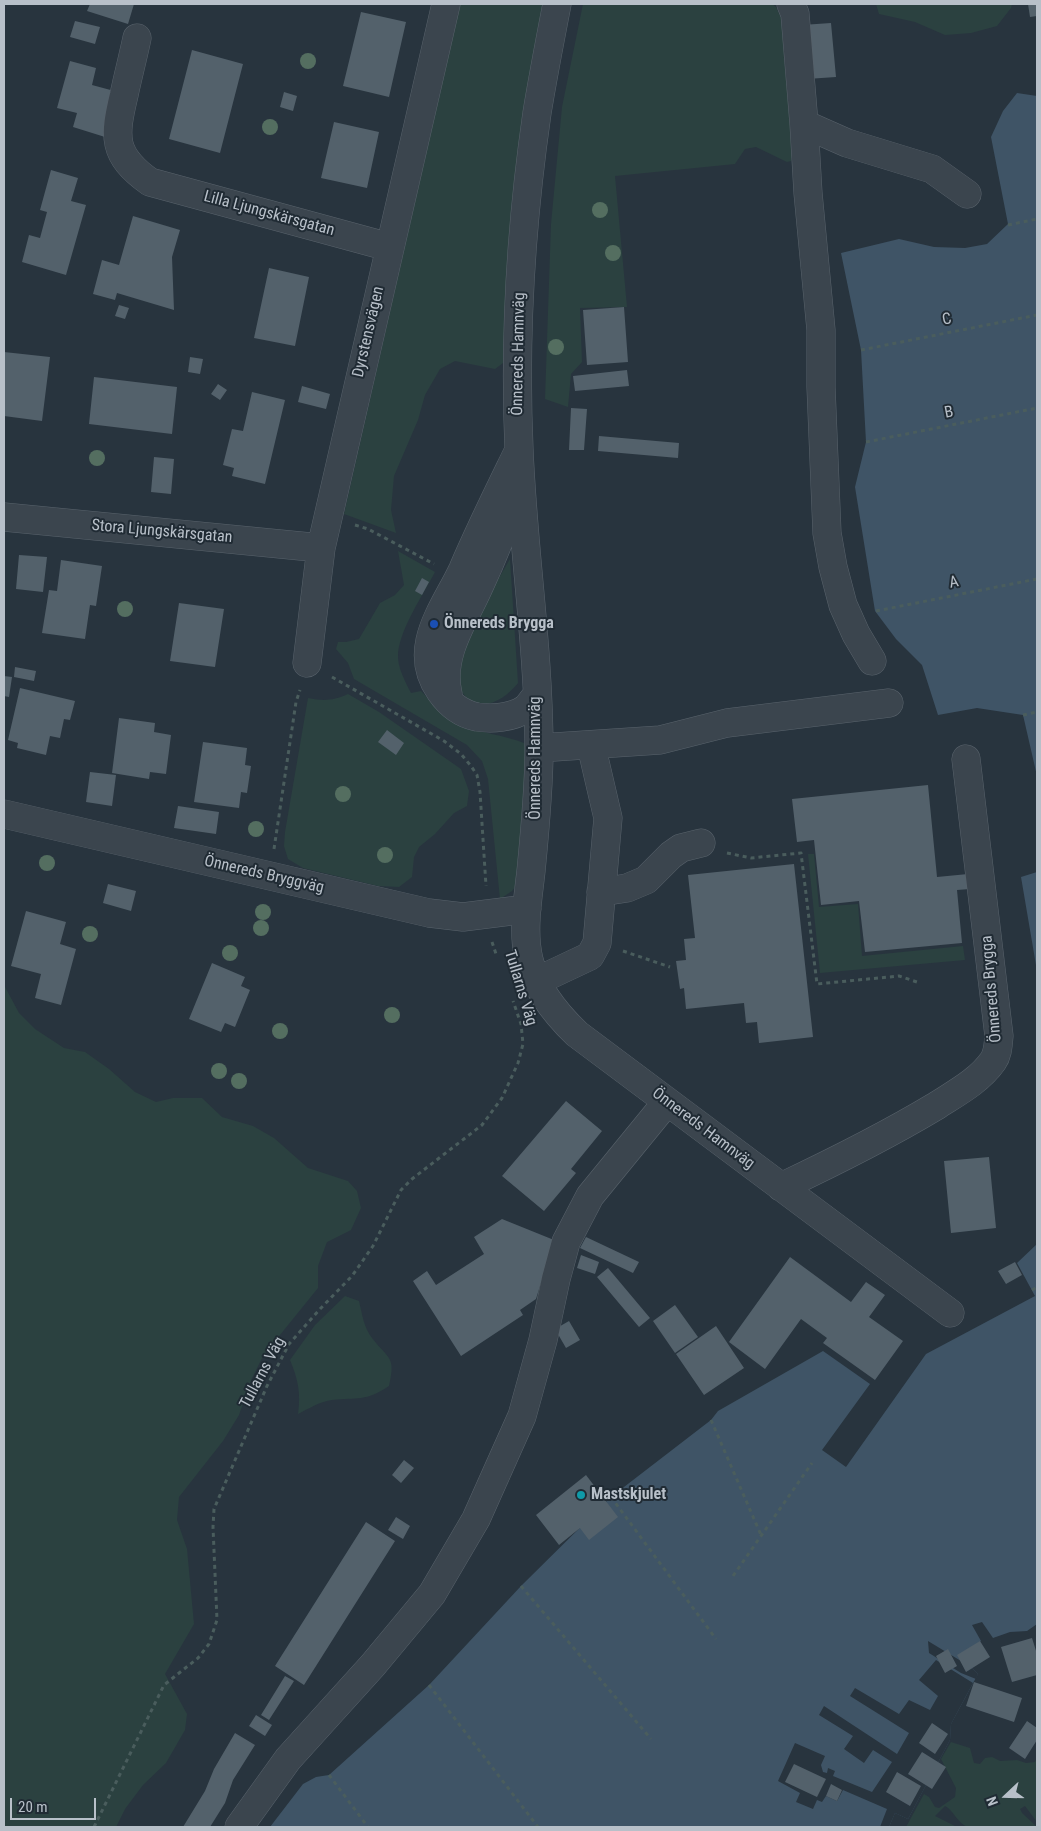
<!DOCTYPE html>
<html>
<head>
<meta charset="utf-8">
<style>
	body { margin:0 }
	#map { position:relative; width:1041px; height:1831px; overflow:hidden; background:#28343e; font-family:"Roboto Condensed",sans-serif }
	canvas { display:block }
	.frame { position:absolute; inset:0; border:5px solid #b8c0c9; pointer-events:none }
	.north { position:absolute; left:981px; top:1771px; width:50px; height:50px; -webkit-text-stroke:4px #202b34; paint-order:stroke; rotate:249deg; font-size:14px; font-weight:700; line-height:20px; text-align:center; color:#b8c0c9 }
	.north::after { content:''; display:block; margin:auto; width:18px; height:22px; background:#b8c0c9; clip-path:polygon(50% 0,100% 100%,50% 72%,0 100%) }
	.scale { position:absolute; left:10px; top:1798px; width:86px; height:22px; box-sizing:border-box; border:2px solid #b8c0c9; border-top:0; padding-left:6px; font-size:15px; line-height:18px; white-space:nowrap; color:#b8c0c9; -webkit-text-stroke:4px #202b34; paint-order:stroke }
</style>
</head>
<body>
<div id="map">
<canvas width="1041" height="1831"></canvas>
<div class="frame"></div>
<div class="north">N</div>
<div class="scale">20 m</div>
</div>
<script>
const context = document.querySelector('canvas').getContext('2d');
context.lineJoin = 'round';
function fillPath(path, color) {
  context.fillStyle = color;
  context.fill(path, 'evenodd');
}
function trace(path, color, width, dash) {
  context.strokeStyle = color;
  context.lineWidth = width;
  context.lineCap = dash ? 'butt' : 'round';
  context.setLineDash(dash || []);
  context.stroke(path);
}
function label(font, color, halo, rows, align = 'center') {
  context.font = font + ' "Roboto Condensed",sans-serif';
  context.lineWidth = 4;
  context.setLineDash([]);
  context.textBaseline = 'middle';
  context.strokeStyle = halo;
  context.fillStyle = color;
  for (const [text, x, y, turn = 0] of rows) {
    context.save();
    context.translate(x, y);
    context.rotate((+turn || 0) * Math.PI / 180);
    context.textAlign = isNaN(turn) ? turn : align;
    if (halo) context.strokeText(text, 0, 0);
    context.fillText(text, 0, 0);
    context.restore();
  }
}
const green = new Path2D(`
	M460,4H544L507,360L495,369L455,361L440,369L425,395L418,420L394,476L391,510L396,533L344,514Z
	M583,4H772L776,7L783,22L784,58L793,150L791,161L787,162L756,147L745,149L735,164L615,176L627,307L580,308L582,362L571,374L568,407L545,399L551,224L562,107Z
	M876,4H1012L1011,8L997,26L971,33L945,35L915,22L879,14Z
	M398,551L435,572C423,595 401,627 398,653C397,667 405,681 411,693L421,691C433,704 444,716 460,724C479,733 504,735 524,743L529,751L519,882L512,891L500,899L488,779L482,761L467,745L354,679L348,663L336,649L338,642H346L359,639L380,603L395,595L404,585Z
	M510,559L518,683C505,700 478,716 462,692C459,687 459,678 458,672C456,661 455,657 459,646Z
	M348,694L379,712L461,769L469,791L467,806L454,813L435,834L419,847L414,857L412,877L399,887L378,886L303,868L288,859L284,846L285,832L308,698C323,701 333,701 348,694Z
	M808,854H814L819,907L858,904L862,956L963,946L965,960L820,973Z
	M4,985L19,1013L35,1029L64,1048L85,1052L109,1069L135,1092L156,1102L173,1098H202L222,1117L253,1126L274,1138L308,1168L348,1181L357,1191L361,1208L351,1230L327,1242L318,1266V1288L263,1356L252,1378L239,1415L223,1441L179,1497L177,1520L187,1549L194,1624L165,1674L187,1714L185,1730L166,1763L143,1785L125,1809L116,1827H4Z
	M345,1296L359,1301C362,1314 364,1328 372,1338C389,1360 396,1356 389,1386C365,1402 358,1397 332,1400C321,1401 308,1409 298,1414C301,1393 298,1379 290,1360L315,1325Z
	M951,1742L970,1748L974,1763L980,1764L985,1758L992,1757L1000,1761L1017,1760L1026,1763L1035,1762L1037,1758V1822L1025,1806L1020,1809L1022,1813L1037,1827H967C957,1822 953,1810 945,1806L935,1816L957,1827H906L924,1794L929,1797L935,1807L939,1808L955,1797L956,1788L941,1759Z`);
const water = new Path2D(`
	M1017,93L1037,96V776L1023,715L977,708L938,715L922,665L896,639L875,611L855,487L866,442L861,350L841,253L899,239L934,247L965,248L987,244L1008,224L991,137L1003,111Z
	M1037,872V971L1021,877Z
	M1037,1244V1624L1027,1631L1010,1632L993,1638L982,1622L972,1625L981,1641L958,1656L968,1671L972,1668L978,1674L951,1724L950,1740L908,1819L895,1813L889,1827H270L303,1784L316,1777L329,1775L429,1685L521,1586L611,1497L711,1420L718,1411L823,1351L870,1384L822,1450L846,1467L926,1354L1035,1296L1017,1263Z`);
const pier = new Path2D(`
	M928,1641L961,1661L968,1671L972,1668L978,1674L976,1679L961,1673L929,1653Z
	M936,1660L973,1683L951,1724L950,1740L908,1819L895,1813L889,1827H880L887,1809L843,1790L837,1801L826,1796L822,1802L817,1800L813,1809L796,1802L800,1793L778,1781L795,1743L825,1756L821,1765L823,1772L827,1773L828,1768L835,1771L833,1776L872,1792L892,1762L873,1750L864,1763L844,1749L853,1736L819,1715L824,1706L897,1754L909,1733L850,1696L855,1688L899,1714L909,1700L930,1710L938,1696L919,1680Z`);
const building = new Path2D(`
	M90,4H134L128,24L87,11Z
	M1028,4H1037V16L1030,17Z
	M361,12L406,22L389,97L343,86Z
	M75,21L100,27L95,44L70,37Z
	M831,23L836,77L807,79L802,25Z
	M192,50L243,64L220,153L169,139Z
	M70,61L96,68L92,85L118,92L105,137L73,127L77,113L57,108Z
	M284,92L297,96L293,111L280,107Z
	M334,122L379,132L367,188L321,178Z
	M51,170L78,178L71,201L86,205L66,275L22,262L29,235L40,238L47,212L40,210Z
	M133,216L180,230L172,257L174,310L117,293L115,300L93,294L102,260L119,265Z
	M269,268L309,277L295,346L254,338Z
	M119,305L129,308L125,319L115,316Z
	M624,307L628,362L587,365L583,310Z
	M4,352L50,357L42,421L4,416Z
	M190,357L203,359L200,374L188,372Z
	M627,370L629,386L575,391L573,376Z
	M94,377L177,387L172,434L89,424Z
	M218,384L227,390L220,400L211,394Z
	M302,386L330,394L326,409L298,402Z
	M252,392L285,400L265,484L232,476L234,468L223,465L232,429L243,431Z
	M571,408L587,409L584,450H569Z
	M599,436L679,443L678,458L598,451Z
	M154,457L174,459L171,494L151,492Z
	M19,555L47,557L43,592L16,589Z
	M61,560L102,566L96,606L90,605L85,639L42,633L49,590L57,591Z
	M422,578L429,582L422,595L415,591Z
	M179,603L224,609L215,667L170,661Z
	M15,667L36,671L34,681L14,677Z
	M4,676L12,677L9,697L4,696Z
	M20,688L75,701L70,720L64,719L60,738L50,736L46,755L17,748L18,743L8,740Z
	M119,718L155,723L154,732L171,735L166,774L150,772L149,779L112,773Z
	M387,730L404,743L396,755L378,742Z
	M203,742L247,748L245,765L251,766L247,793L241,792L239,808L194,802Z
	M90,772L116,775L112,806L86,802Z
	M928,785L937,877L968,874L970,889L957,890L962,943L865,952L859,901L821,905L814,840L797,842L792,799Z
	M178,806L219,812L216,834L174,828Z
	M794,864L813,1037L759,1043L757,1022L746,1023L744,1003L686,1009L684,988L680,989L676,961L686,960L684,939L695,938L688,875Z
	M108,884L136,891L131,911L103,903Z
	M26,911L66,922L60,944L76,949L61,1005L35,998L41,974L11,966Z
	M212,963L245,977L241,986L250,990L235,1027L225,1023L221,1032L189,1019Z
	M566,1101L602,1131L571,1169L576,1173L544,1211L502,1176Z
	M989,1157L996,1228L951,1233L944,1161Z
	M502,1219L554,1240L536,1299L520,1310L523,1315L461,1356L413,1281L427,1271L436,1285L484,1254L474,1237Z
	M586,1237L639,1262L633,1273L580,1248Z
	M581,1255L599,1262L595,1274L577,1268Z
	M790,1257L851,1302L866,1282L885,1295L869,1317L903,1341L875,1380L823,1343L827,1338L801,1319L765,1369L729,1342Z
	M1015,1262L1022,1275L1006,1284L998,1271Z
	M608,1268L650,1318L639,1327L597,1277Z
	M675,1305L698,1337L675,1353L653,1321Z
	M569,1321L580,1340L566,1348L555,1329Z
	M716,1326L744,1368L704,1395L676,1354Z
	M404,1460L414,1468L401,1483L392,1475Z
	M586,1475L618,1517L589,1540L580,1528L559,1545L536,1515Z
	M396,1517L410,1526L403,1539L388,1530Z
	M366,1522L395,1541L304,1685L275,1666Z
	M1032,1638L1037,1654V1675L1012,1682L1001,1647Z
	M980,1641L990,1657L966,1672L957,1655Z
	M948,1649L957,1666L945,1673L936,1656Z
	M285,1676L294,1681L269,1720L261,1715Z
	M974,1682L1022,1698L1014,1722L966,1706Z
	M256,1715L272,1725L265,1736L249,1726Z
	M1027,1721L1037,1728V1740L1025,1759L1009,1748Z
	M932,1723L948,1734L935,1754L919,1743Z
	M235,1733L255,1745L233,1780L225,1803L210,1827H183L205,1791L214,1769Z
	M922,1752L946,1767L932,1789L908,1774Z
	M794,1764L826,1779L817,1797L785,1782Z
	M897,1772L921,1786L910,1806L886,1792Z
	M831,1784L842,1790L837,1801L826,1796Z`);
const path = new Path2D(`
	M1008,225L1037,219
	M861,350L1037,315
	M866,442L1037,408
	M355,525L368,529L434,564
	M876,611L1037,579
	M332,677L444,741L461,754L471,766L477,775L480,792L486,886
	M1023,715L1037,712
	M274,849L296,702L300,690
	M727,853L751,858L801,853L817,984L899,976L917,982
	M492,942L497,957
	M623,951L670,967
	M1032,1290L1037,1287
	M711,1420L761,1535
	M611,1497L716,1639
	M733,1576L812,1463
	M521,1586L651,1739
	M429,1685L538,1827
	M329,1775L368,1827
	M94,1827L164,1685L198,1658L209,1644L217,1620L213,1527L214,1509L267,1386L289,1344L321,1308L352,1276L373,1246L401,1190L412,1179L482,1125L502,1098L518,1063L523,1044L521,1024L513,1001`);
const minor = new Path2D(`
	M557,4C550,40 543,76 537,113C521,224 514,337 519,449C523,550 539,649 539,750C539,790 535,830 531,871C528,899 522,931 529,960C536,989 556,1014 577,1034L950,1313
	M791,4L795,14L804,124L847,143L932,169L967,194
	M137,38C133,57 128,76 124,95C114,137 112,155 150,182L389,247
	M804,124L808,193L821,330V387L827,533L833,567L843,605L856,634L872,661
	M518,452C499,491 480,529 463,569C445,608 410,648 440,691C449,704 462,714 477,717C492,719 512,718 525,709C529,706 533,699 537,695
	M4,517L321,548
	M307,663L321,548L446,4
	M448,694C439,656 463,622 478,589C485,574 492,558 498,543C503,528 505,510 509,494
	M539,748L660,740L727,723L889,703
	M4,814L429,913L463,917L527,909
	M601,892L627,888L646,880L671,855L681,848L701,843
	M537,981L590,956L597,943L608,818L591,745
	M781,1187C834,1162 886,1136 936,1106C956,1093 979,1081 993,1061C998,1054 998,1045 999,1036L966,759
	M239,1827L288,1759L373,1665L432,1594L476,1519L522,1416L543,1340L556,1279L566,1242L590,1196L666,1103`);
const trees = [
	[308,61],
	[270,127],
	[600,210],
	[613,253],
	[556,347],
	[97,458],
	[125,609],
	[343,794],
	[256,829],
	[385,855],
	[47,863],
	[263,912],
	[261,928],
	[90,934],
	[230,953],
	[392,1015],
	[280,1031],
	[219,1071],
	[239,1081]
];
const markers = [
	[434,624,5,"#1a4fb4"],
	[581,1495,5,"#0f9aa8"]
];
const streetNames = [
	["Lilla Ljungskärsgatan",269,214,15],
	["C",947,320,-11],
	["Dyrstensvägen",369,332,-77],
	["Önnereds Hamnväg",519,354,-89],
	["B",949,413,-11],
	["Stora Ljungskärsgatan",162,532,5],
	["A",954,583,-11],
	["Önnereds Hamnväg",536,758,-90],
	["Önnereds Bryggväg",264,875,13],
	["Tullarns Väg",520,988,73],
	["Önnereds Brygga",992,989,-95],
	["Önnereds Hamnväg",703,1129,37],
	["Tullarns Väg",263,1373,-62]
];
const poiNames = [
	["Önnereds Brygga",444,624],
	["Mastskjulet",591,1495]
];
fillPath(green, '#2b4140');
fillPath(water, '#3f5466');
fillPath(pier, '#28343e');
fillPath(building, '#53616b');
trace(minor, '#59636c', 29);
trace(path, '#4a5d5d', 3, [4, 4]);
trace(minor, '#3b454e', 28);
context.fillStyle = '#546e60';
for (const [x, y] of trees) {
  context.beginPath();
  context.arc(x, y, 8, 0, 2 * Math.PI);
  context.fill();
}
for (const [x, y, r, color] of markers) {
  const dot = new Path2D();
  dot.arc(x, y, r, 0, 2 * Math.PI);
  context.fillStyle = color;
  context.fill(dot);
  trace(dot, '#202b34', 2);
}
label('16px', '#b8c0c9', '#202b34', streetNames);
label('bold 16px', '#b8c0c9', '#202b34', poiNames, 'left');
</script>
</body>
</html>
